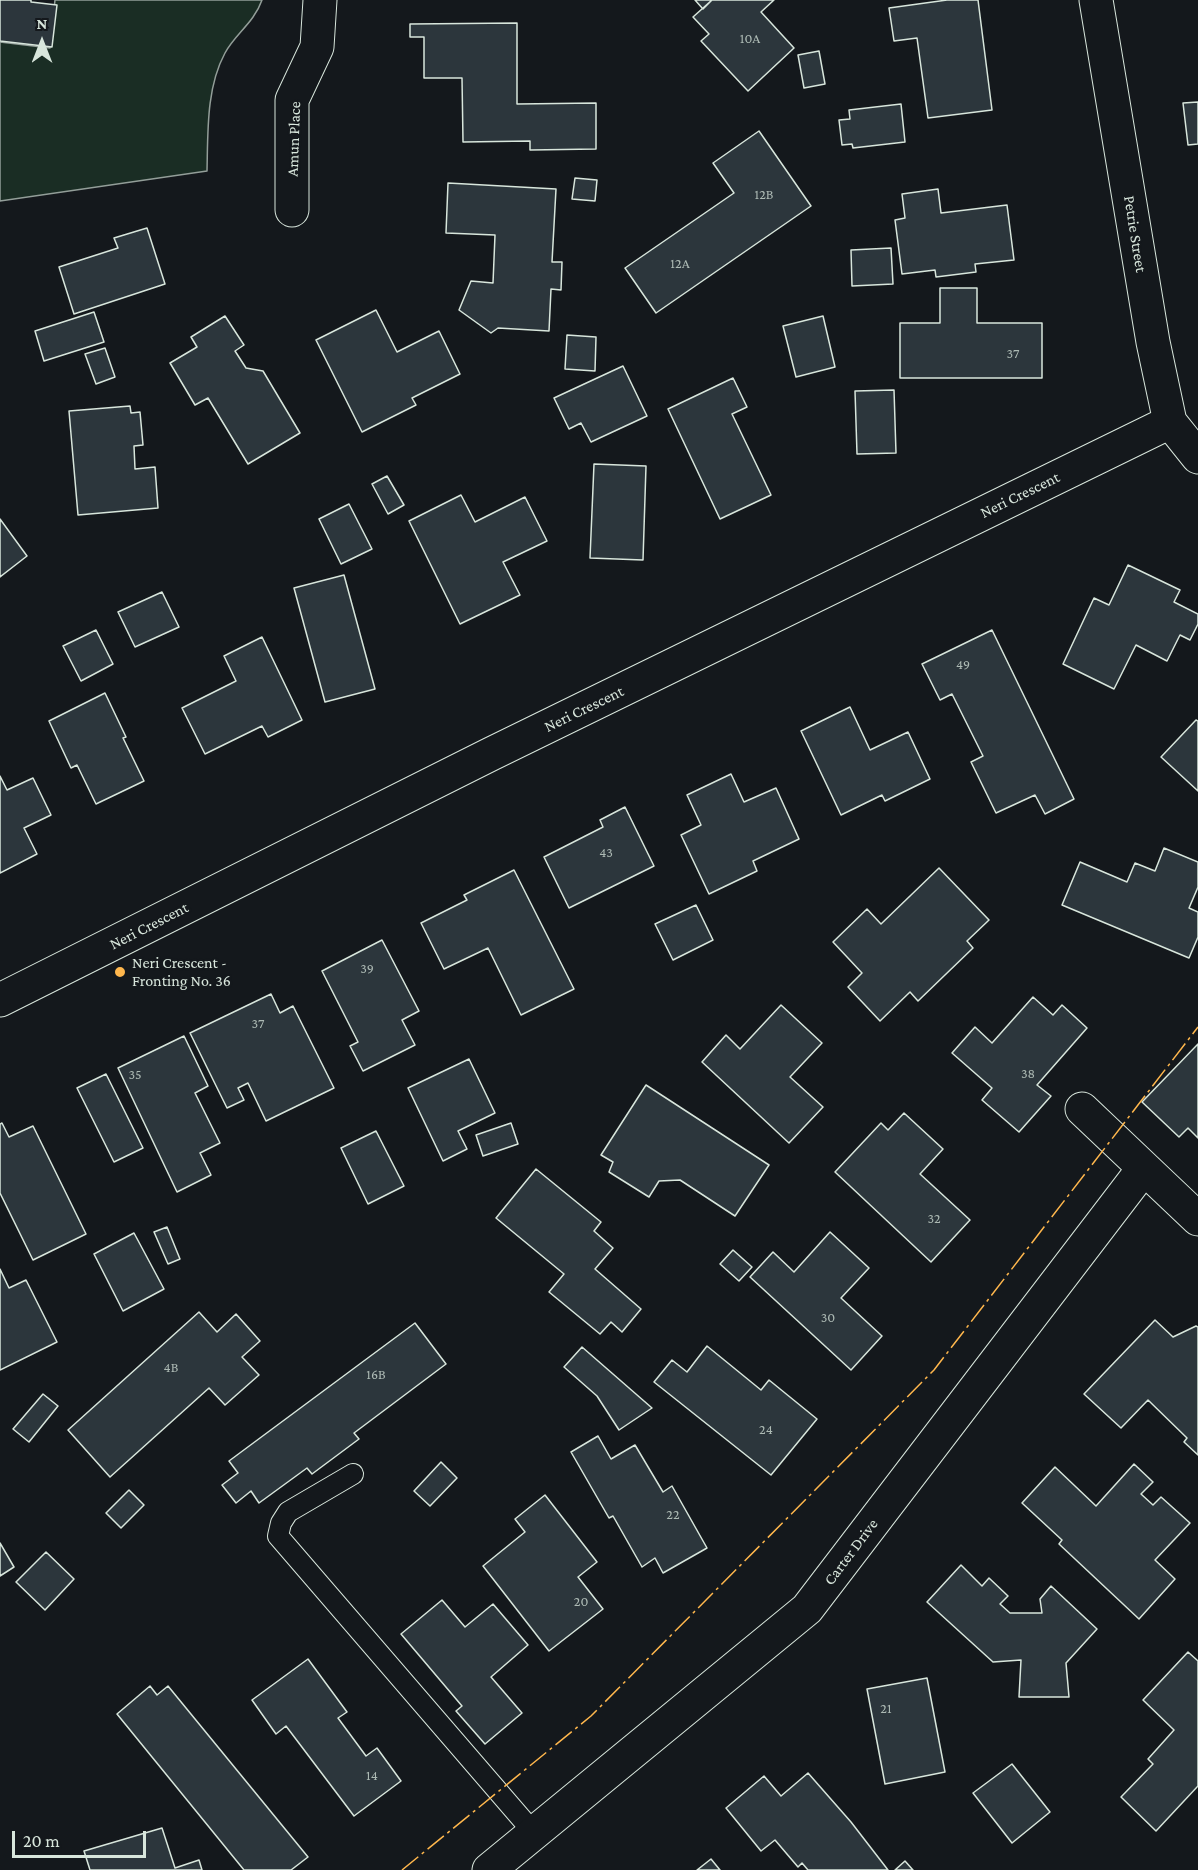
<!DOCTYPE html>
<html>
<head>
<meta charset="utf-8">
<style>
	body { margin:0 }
	#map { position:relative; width:1198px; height:1870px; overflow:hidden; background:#14181c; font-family:"Crimson Pro",serif }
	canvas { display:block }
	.north { position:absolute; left:12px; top:12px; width:60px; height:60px; -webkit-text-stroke:4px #14181c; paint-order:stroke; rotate:0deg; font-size:16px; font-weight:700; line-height:24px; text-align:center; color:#d8e6dc }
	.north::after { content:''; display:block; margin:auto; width:21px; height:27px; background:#d8e6dc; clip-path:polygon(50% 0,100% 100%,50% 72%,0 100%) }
	.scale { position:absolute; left:12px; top:1831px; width:134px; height:27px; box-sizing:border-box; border:3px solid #d8e6dc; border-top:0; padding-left:8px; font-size:18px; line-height:21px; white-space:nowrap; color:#d8e6dc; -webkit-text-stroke:4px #14181c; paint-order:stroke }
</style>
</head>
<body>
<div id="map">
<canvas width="1198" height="1870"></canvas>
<div class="north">N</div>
<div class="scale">20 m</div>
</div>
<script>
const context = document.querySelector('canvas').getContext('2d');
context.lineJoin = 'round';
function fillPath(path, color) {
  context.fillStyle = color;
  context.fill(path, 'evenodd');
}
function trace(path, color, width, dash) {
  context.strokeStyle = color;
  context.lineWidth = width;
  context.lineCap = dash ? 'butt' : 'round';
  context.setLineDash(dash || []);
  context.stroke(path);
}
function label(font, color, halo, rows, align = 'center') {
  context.font = font + ' "Crimson Pro",serif';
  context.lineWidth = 4.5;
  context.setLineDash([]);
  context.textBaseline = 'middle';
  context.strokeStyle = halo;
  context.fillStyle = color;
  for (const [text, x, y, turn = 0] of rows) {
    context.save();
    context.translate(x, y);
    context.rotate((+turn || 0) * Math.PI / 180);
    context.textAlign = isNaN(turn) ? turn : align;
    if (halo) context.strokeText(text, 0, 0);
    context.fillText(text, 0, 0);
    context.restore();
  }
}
const green = new Path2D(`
	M55,0H262C254,23 235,34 225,53C206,88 208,133 207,171L0,201V42L50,48Z`);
const building = new Path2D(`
	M0,0H31V2L57,5L52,47L0,41Z
	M695,0H712L703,9Z
	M712,0H774L761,12L794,48L748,91L701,41L709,34L693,17Z
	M947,0H978L992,110L928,118L917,38L894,41L889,8Z
	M517,23V104L596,103V149L530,150V141L463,142L462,78H424V37H410V24Z
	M819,51L825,84L804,88L798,55Z
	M1198,102V144L1188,145L1183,103Z
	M901,104L905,142L853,148L852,144L842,145L839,120L850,119L849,110Z
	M759,131L811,206L656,313L625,268L734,193L713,163Z
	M575,178L597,180L595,201L572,199Z
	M448,183L556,189L552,262H562L561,290L551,289L549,331L498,328L491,333L459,310L471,281L493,283L495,235L446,233Z
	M938,189L941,213L1007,205L1014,260L975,264L976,272L936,277L935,270L902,274L895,220L905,218L902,194Z
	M147,228L165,284L74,314L59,267L118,248L114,238Z
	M891,248L893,284L852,286L851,250Z
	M940,288H977V323H1042V378H900V323H940Z
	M376,310L397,352L439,331L460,374L412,398L416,405L362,432L316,340Z
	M94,312L104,342L44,361L35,331Z
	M225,316L244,345L235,351L246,368L263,371L300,433L248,464L208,398L195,405L170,363L197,347L191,337Z
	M823,316L835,367L796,377L783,326Z
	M567,335L596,337L595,371L565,369Z
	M105,348L115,377L96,384L85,354Z
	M623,366L647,416L591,442L581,423L569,429L554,398Z
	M733,378L747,407L732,414L771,495L720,519L668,409Z
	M894,390L896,453L857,454L855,391Z
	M130,406L131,413L140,412L143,445L134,446L135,469L155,467L158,508L78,515L69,411Z
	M594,464L646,466L643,560L590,558Z
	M387,476L404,505L388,514L372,484Z
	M461,495L475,522L525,497L547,541L503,562L520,595L460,624L409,521Z
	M349,504L372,549L341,564L319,519Z
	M0,519L27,556L0,577Z
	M1128,565L1180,590L1174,602L1198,614V624L1190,640L1180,635L1167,661L1136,645L1114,689L1063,664L1094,598L1109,605Z
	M344,575L375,689L325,702L294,588Z
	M162,592L179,627L135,647L118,612Z
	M96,630L113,664L81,681L63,646Z
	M992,630L1074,799L1045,814L1035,795L996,813L971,762L983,756L952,694L940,700L922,664Z
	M262,637L302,720L268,737L262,726L205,754L182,708L236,681L224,656Z
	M105,693L126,737L123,738L144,781L96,804L77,765L71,768L49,721Z
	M850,707L870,750L908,732L930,779L885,801L882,795L841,815L801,731Z
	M1196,720L1198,721V791L1161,757Z
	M731,774L744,802L776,788L799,839L753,861L757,871L709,894L681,835L701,825L687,795Z
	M0,776L7,790L33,778L51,815L24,828L37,854L0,873Z
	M625,807L654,866L569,908L544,857L603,827L600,820Z
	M1164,848L1198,862V887L1189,908L1198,912V937L1189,958L1062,905L1080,862L1127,882L1135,863L1155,871Z
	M939,868L989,920L967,941L973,948L918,1001L910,992L880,1021L848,987L862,973L833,942L867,909L881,924Z
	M514,870L574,989L521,1015L488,948L444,969L421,923L467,900L464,895Z
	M696,905L713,940L673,960L655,924Z
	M382,940L419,1011L402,1020L415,1045L363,1071L350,1046L358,1042L322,971Z
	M271,994L280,1013L293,1006L334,1088L266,1121L248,1083L238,1088L244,1100L227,1108L190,1033Z
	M1033,997L1053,1015L1062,1005L1087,1028L1037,1085L1051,1096L1019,1132L982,1100L992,1088L952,1053L975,1027L992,1043Z
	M781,1005L822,1043L790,1077L823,1107L789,1143L702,1062L726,1035L740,1049Z
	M184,1036L208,1086L195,1093L220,1143L200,1153L211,1175L177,1192L118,1068Z
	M1198,1044V1138L1188,1128L1179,1137L1142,1102Z
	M469,1059L495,1113L458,1131L467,1149L443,1161L408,1088Z
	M106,1074L143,1148L114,1162L77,1088Z
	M646,1085L769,1165L735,1216L680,1180L659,1181L649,1197L609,1172L613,1162L601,1155Z
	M904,1113L943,1149L920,1174L970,1220L931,1262L835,1172L881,1123L888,1130Z
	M2,1123L9,1137L33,1126L86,1234L33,1260L0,1193V1124Z
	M511,1123L518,1144L483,1156L476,1135Z
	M376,1131L404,1186L368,1204L341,1148Z
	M536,1169L601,1222L594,1231L613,1248L595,1269L641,1309L622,1332L611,1322L600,1334L549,1292L564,1274L496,1218Z
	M167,1227L180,1259L168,1264L154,1232Z
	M830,1232L869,1268L841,1298L882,1336L851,1370L750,1277L773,1252L794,1272Z
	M134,1233L164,1289L123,1311L94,1254Z
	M733,1250L752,1267L739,1281L720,1264Z
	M0,1269L9,1288L26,1280L57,1342L0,1370Z
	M199,1312L217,1332L236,1314L260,1341L242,1357L259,1375L225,1405L209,1388L110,1477L68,1430Z
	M1155,1320L1173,1337L1196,1326L1198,1327V1455L1184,1442L1187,1438L1148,1400L1121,1428L1084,1394Z
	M415,1323L446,1364L354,1433L359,1439L312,1474L307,1468L259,1503L251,1491L236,1503L222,1485L238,1473L229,1461Z
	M707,1346L761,1390L769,1380L817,1419L771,1475L654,1382L672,1360L687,1372Z
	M582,1347L652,1408L619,1430L597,1396L564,1367Z
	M43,1394L58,1406L29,1442L13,1429Z
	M598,1436L611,1459L635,1445L663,1492L672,1486L707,1548L663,1573L655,1558L642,1567L613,1516L609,1518L571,1452Z
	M441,1462L457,1478L430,1506L414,1491Z
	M1134,1464L1153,1482L1141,1494L1153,1505L1161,1497L1190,1523L1155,1560L1175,1579L1139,1619L1059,1544L1062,1540L1022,1503L1055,1467L1096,1506Z
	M129,1490L144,1505L121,1528L106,1513Z
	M545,1495L597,1562L578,1577L603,1609L549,1651L483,1566L525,1532L515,1519Z
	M0,1543L14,1567L0,1576Z
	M46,1552L74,1579L45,1610L16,1582Z
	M961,1565L982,1586L989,1578L1008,1596L1000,1604L1010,1613H1042L1040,1599L1051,1586L1097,1629L1066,1663L1069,1697H1019L1021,1660L993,1662L927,1602Z
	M442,1600L465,1627L493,1604L528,1645L491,1677L522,1713L485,1744L456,1711L462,1706L401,1634Z
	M1188,1652L1198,1661V1786L1156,1831L1121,1797L1153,1764L1148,1759L1174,1730L1143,1700Z
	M308,1659L347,1712L338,1718L366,1756L377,1748L401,1781L354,1816L286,1726L276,1734L252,1700Z
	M927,1678L945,1772L885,1784L867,1689Z
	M150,1686L157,1695L168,1686L308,1857L291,1870H244L117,1714Z
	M1012,1764L1050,1812L1012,1843L973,1793Z
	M808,1773L851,1822L888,1870H808L802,1863L798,1867L775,1840L761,1851L726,1808L764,1776L781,1796Z
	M162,1828L175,1868L199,1860L202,1870H90L84,1851Z
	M711,1859L720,1870H697Z
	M905,1861L913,1870H895Z`);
const service = new Path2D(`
	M353,1474L288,1512L281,1523L278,1536L534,1833`);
const minor = new Path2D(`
	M1096,0L1153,342L1170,422L1198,457
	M292,210V100L317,47L320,0
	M0,1000L491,754L1170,422
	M1082,1109L1198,1219
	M489,1870L807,1609L1144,1168`);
const power = new Path2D(`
	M402,1870L591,1716L934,1370L1198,1027`);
const markers = [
	[120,972,6,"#ffb74d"]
];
const numberNames = [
	["10A",750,39],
	["12B",764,195],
	["12A",680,264],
	["37",1013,354],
	["49",963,665],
	["43",606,853],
	["39",367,969],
	["37",258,1024],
	["38",1028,1074],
	["35",135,1075],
	["32",934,1219],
	["30",828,1318],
	["4B",171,1368],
	["16B",376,1375],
	["24",766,1430],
	["22",673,1515],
	["20",581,1602],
	["21",886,1709],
	["14",372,1776]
];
const streetNames = [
	["Amun Place",294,139,-88],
	["Petrie Street",1135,234,81],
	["Neri Crescent",1020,495,-26],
	["Neri Crescent",584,709,-26],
	["Neri Crescent",149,926,-27],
	["Carter Drive",851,1552,-53]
];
const poiNames = [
	["Neri Crescent -",132,963],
	["Fronting No. 36",132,981]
];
fillPath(green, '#1a2d24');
trace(green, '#939e99', 1.5);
fillPath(building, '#2c363c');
trace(building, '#d8e6dc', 1.5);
trace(service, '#d8e6dc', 22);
trace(minor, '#d8e6dc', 35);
trace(service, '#14181c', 20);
trace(minor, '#14181c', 33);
trace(power, '#ffb74d', 1.5, [21, 4.5, 3, 4.5]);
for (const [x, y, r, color] of markers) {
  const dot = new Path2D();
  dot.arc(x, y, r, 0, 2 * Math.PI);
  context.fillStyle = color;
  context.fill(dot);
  trace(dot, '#14181c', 2);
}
label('14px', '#adbab4', null, numberNames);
label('16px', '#d8e6dc', '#14181c', streetNames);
label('16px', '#d8e6dc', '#14181c', poiNames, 'left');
</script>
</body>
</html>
